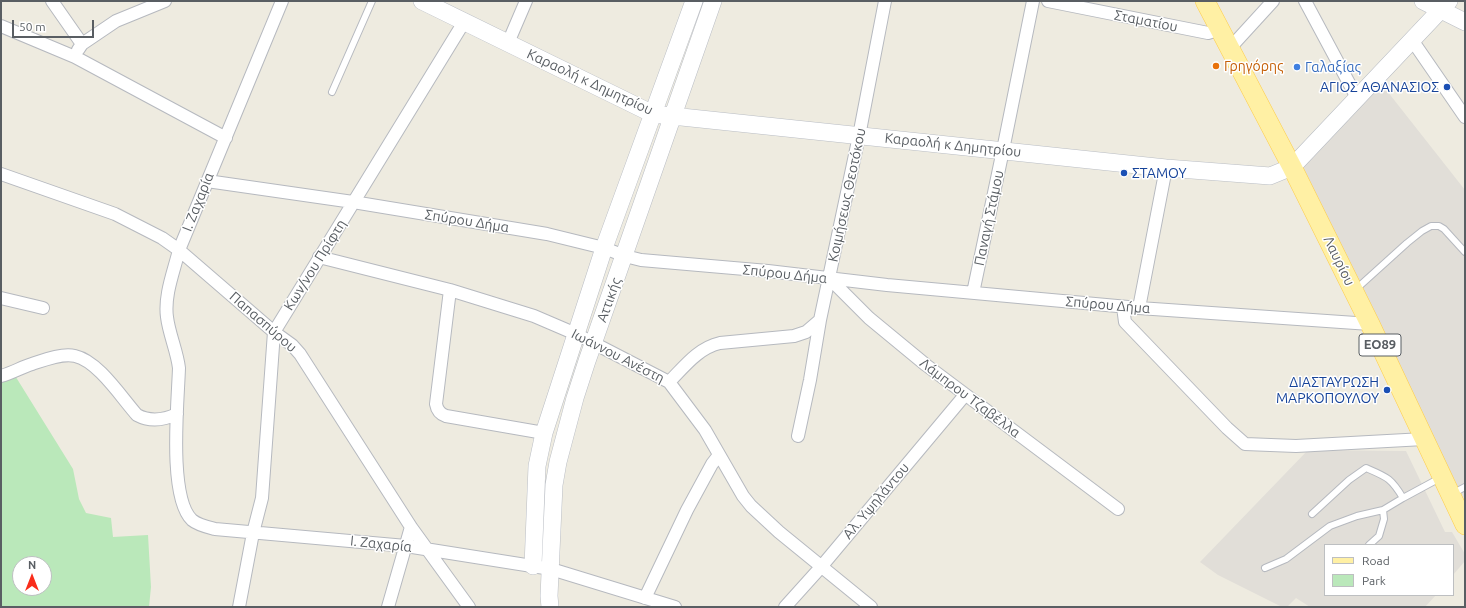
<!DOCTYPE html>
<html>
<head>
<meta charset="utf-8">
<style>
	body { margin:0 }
	#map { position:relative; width:1466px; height:608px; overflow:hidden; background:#eeebe0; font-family:Ubuntu,sans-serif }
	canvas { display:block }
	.frame { position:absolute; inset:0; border:2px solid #595e63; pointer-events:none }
	.legend { position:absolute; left:1324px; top:544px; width:130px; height:52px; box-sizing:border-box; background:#fff; border:1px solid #bdbfc1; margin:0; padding:5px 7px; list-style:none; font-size:12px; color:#595e63 }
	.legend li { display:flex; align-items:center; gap:8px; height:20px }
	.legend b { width:20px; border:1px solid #bdbfc1 }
	.north { position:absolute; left:12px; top:556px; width:40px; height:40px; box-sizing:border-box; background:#fff; border:1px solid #bdbfc1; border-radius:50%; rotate:0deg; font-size:11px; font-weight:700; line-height:16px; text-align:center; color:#595e63 }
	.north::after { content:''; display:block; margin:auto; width:14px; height:18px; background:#f92d1b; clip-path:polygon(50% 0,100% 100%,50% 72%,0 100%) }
	.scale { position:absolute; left:12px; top:20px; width:82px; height:18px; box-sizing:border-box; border:2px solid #595e63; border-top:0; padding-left:5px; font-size:12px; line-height:14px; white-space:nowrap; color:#595e63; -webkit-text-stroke:3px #fff; paint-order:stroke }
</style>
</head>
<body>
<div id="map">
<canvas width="1466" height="608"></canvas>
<div class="frame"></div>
<ul class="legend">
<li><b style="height:5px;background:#fff0a4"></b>Road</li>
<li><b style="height:11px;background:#bae8ba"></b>Park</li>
</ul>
<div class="north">N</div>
<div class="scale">50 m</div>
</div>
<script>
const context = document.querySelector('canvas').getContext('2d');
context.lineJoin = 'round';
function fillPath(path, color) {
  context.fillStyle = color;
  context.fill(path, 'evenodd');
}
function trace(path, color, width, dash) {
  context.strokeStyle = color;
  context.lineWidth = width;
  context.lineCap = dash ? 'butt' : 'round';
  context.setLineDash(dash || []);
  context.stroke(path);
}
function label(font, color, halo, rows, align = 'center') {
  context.font = font + ' Ubuntu,sans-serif';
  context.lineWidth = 3;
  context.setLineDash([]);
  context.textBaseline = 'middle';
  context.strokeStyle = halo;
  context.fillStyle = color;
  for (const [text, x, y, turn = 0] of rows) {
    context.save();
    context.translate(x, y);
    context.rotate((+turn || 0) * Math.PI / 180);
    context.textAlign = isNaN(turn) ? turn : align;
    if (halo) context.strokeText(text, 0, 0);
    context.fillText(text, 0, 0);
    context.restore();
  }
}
const industrial = new Path2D(`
	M1380,82L1465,190V501L1299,168Z
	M1308,450L1406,451L1445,532H1452L1465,554V561L1453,575V545H1325V595H1436L1425,607H1310L1296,598L1287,607H1282L1218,575L1200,562Z`);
const green = new Path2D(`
	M14,374L73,469L79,499L86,513L111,518L113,537L148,535L151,587L149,607H1V378ZM20,564H44V588H20Z`);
const lane = new Path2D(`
	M332,92L372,1
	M1355,290L1407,243L1422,231L1431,226H1439L1444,229L1465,252
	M1452,494L1465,487
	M1312,514L1349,480L1366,468C1387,477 1391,478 1403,498
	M1369,545L1379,536L1384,519L1383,510
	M1265,568L1286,559L1330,526L1357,516L1383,510L1403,498L1440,478`);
const street = new Path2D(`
	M52,1L82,44L78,50
	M282,1L179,250C174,271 164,295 167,317C169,334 177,351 179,368C178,401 168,497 192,520C198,525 207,527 215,529L406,546L551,569L675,607
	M1048,1L1208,33L1220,29
	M1305,1L1357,98
	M1,26L75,57L226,138
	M1412,40L1465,117
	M508,43L526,1
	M82,44L116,21L165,1
	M1230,48L1273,1
	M1,174L115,214L162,238L179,250L274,332L292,345L300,354L411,527L469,607
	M207,181L353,202L547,234L604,248L625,256L641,260L768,271L887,285L1139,308L1370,324
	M319,257L450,290L534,316L576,334L669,382L705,430L743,496L751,506L779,532L871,607
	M830,279L869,318L926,365L1118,509
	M450,290L436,404C437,410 440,414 446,416L544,433
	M973,293L1003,150L1033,1
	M1,298L43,308
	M1123,307L1125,322L1227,428L1245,444L1296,446L1424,439
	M1139,308L1166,168
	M1,376C12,373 22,367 32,364C44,360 62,353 75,356C98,361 121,397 137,415C150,422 164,420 177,414
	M669,382C684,367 698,348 720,343L794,336L806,332L820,320
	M798,436L810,380L820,320L859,136L885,1
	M645,598L687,510L712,464L719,455
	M239,607L253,533L262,498L274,332L464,22
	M388,607L411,527
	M785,607L821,567L965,395`);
const secondary = new Path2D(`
	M422,1L653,114L1166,168L1270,176L1292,167L1449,1
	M1423,1L1465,22
	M533,566L537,466L544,433L604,248L694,1
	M550,607L549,596L554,485L558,462L575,398L587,361L713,1`);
const primary = new Path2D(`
	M1205,1L1292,167L1370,324L1465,525`);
const markers = [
	[1216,66,4,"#e8710a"],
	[1297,67,4,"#3f7fe0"],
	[1447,87,4,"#1a4fb4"],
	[1124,173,4,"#1a4fb4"],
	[1387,390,4,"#1a4fb4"]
];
const shields = [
	[1380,345,42]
];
const shieldNames = [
	["ΕΟ89",1380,345]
];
const streetNames = [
	["Σταματίου",1146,21,11],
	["Καραολή κ Δημητρίου",590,82,25],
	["Καραολή κ Δημητρίου",953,145,6],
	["Κοιμήσεως Θεοτόκου",847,195,-78],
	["Ι. Ζαχαρία",198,202,-68],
	["Παναγή Στάμου",989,218,-78],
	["Σπύρου Δήμα",467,221,9],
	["Λαυρίου",1339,261,64],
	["Κων/νου Πρίφτη",315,265,-58],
	["Σπύρου Δήμα",785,274,6],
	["Αττικής",609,300,-70],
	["Σπύρου Δήμα",1108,305,5],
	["Παπασπύρου",263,322,41],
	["Ιωάννου Ανέστη",618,356,27],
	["Λάμπρου Τζαβέλλα",970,398,37],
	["Αλ. Υψηλάντου",876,501,-50],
	["Ι. Ζαχαρία",381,544,6]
];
const foodNames = [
	["Γρηγόρης",1224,66]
];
const shopNames = [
	["Γαλαξίας",1305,67]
];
const transitNames = [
	["ΑΓΙΟΣ ΑΘΑΝΑΣΙΟΣ",1439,87],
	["ΣΤΑΜΟΥ",1132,173,"left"],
	["ΔΙΑΣΤΑΥΡΩΣΗ",1379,382],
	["ΜΑΡΚΟΠΟΥΛΟΥ",1379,398]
];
fillPath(industrial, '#e1ded8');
fillPath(green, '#bae8ba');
trace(lane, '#b6b9bf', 8);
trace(street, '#b6b9bf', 14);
trace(secondary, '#b9bdc4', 18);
trace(primary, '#fecc49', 20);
trace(lane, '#fff', 6);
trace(street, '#fff', 12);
trace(secondary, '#fff', 17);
trace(primary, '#fff0a4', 19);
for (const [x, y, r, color] of markers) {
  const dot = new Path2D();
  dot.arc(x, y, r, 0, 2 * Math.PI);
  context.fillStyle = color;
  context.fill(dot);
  trace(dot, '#fff', 1.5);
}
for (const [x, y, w] of shields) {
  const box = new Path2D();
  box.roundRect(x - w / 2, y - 11, w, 22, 3);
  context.fillStyle = '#fff';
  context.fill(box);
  trace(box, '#595e63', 1);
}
label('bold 13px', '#595e63', null, shieldNames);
label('14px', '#595e63', '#fff', streetNames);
label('14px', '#c56008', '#fff', foodNames, 'left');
label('14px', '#366cbe', '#fff', shopNames, 'left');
label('14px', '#164399', '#fff', transitNames, 'right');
</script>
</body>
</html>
